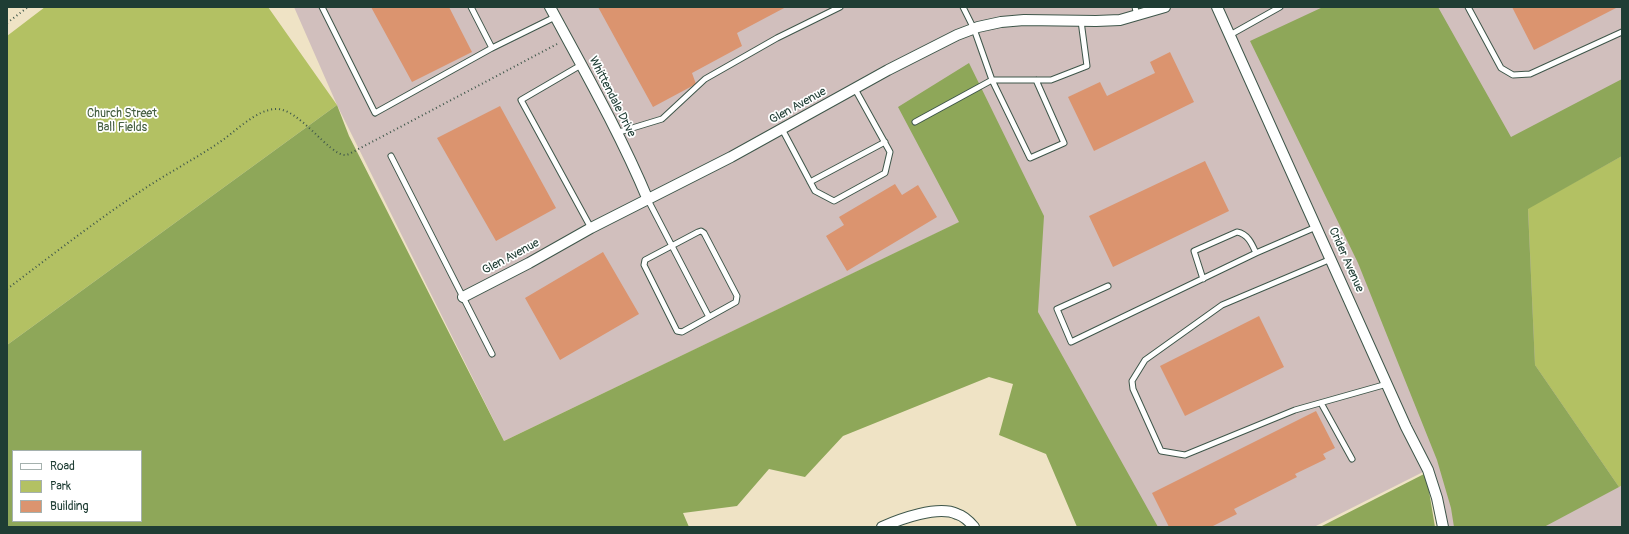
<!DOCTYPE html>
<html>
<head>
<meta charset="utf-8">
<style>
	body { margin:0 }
	#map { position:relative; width:1629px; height:534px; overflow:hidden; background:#efe3c5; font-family:Pangolin,sans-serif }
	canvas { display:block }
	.frame { position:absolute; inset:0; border:8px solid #1f3d34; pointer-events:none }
	.legend { position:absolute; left:12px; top:450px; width:130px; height:72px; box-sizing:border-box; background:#fff; border:1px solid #a5b1ae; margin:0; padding:5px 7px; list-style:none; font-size:12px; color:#1f3d34 }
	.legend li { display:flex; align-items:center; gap:8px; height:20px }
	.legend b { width:20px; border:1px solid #a5b1ae }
</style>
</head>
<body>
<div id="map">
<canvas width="1629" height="534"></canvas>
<div class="frame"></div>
<ul class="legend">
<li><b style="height:5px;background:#fff"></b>Road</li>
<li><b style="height:11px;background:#b3c163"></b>Park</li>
<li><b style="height:11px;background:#db946f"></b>Building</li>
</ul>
</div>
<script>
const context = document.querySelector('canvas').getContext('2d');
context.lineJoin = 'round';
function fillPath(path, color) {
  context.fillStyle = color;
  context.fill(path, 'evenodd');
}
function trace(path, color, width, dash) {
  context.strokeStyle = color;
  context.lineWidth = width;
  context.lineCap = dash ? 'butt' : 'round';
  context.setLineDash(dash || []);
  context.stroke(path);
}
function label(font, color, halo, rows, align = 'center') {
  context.font = font + ' Pangolin,sans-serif';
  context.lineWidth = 3.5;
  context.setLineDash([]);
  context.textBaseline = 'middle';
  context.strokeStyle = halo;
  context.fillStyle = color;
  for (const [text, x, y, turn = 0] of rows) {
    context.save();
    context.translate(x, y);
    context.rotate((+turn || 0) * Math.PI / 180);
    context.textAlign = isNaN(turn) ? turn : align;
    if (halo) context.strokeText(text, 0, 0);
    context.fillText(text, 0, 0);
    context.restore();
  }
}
const industrial = new Path2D(`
	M294,7H1622V527H1441L1427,470L1314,527H1147L960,222L504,441L337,105Z`);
const green = new Path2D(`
	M45,7H268L337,105L7,345V347V36Z
	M1622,156V485L1619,487L1535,365L1528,208Z`);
const forest = new Path2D(`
	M1323,7H1438L1511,137L1622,79V156L1528,209L1535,365L1619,487L1544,527H1454L1451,508L1437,460L1358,263L1250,41Z
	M969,63L1044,216L1038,312L1158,527H1077L1046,454L999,435L1013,384L989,377L843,436L805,477L769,469L737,506L683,513L689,527H7V345L337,105L349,136L504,441L959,222L898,107ZM13,451H141V521H13Z
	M1426,473L1435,527H1320Z`);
const building = new Path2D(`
	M371,7H449L472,52L412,82Z
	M598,7H786L737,33L742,46L692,73L696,84L653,107Z
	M1512,7H1618L1534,50Z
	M1170,52L1194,102L1094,151L1068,97L1100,82L1107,96L1155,73L1150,62Z
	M500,106L556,208L496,241L437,138Z
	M1205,161L1229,211L1113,267L1089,216Z
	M895,184L902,195L918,185L937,217L847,271L826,236L844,225L839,217Z
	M603,252L639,314L560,360L525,298Z
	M1259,316L1284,367L1185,416L1160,366Z
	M1316,411L1335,448L1323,454L1326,459L1295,474L1297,477L1234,509L1237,514L1211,527H1169L1152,493Z`);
const path = new Path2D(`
	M7,23L28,7
	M7,289C52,255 97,220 144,189C168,173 193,160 217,144C233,134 256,109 276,109C299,108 329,155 345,155C347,155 349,154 351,153L559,43`);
const service = new Path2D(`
	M322,7L375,113L492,48
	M471,7L492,48L555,17
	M963,7L974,29L992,80H1051L1087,66L1081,21
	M1135,7L1137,16
	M1468,7L1501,68L1513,75L1530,74L1622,32
	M1230,35L1280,7
	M581,65L521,100L591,228
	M915,122L992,80L1030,158L1064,143L1036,80
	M782,129L815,191L834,201L885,173L890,152L855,89
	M616,133L662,119L705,79L777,38L840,7
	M391,156L492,354
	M810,182L885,142
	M648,200L709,317L682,332L677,331L644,265L645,260L698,232L701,231L704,233L737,296L736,302L709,317
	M1331,259L1222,305L1145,360L1132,381L1133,389L1161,451L1185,455L1295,410L1387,384
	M1203,279L1194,251L1237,232C1248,234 1252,244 1256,253
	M1108,286L1057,309L1071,342L1256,253L1316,227
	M1321,403L1352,459`);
const minor = new Path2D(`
	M550,7C584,70 620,133 648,200
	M1217,7L1406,427L1428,470L1437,498L1443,527
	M463,297L529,263L591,228L731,157L888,70L957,35L978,27L1001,22L1024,20L1096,21L1120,20L1165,7
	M882,527C900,519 938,505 957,514C964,516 969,521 974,527`);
const streetNames = [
	["Whittendale Drive",612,97,63],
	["Glen Avenue",798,106,-29],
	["Glen Avenue",511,257,-28],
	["Crider Avenue",1346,260,66]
];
const parkNames = [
	["Church Street",122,114],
	["Ball Fields",122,128]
];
fillPath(industrial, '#d1bfbd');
fillPath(green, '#b3c163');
fillPath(forest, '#8ea759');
fillPath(building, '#db946f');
trace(service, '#3e564a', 7);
trace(minor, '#3e564a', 12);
trace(path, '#3e564a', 2, [1, 3]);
trace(service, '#fff', 5);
trace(minor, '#fff', 10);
label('12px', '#1f3d34', '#fff', streetNames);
label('12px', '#445e40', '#fff', parkNames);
</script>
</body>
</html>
